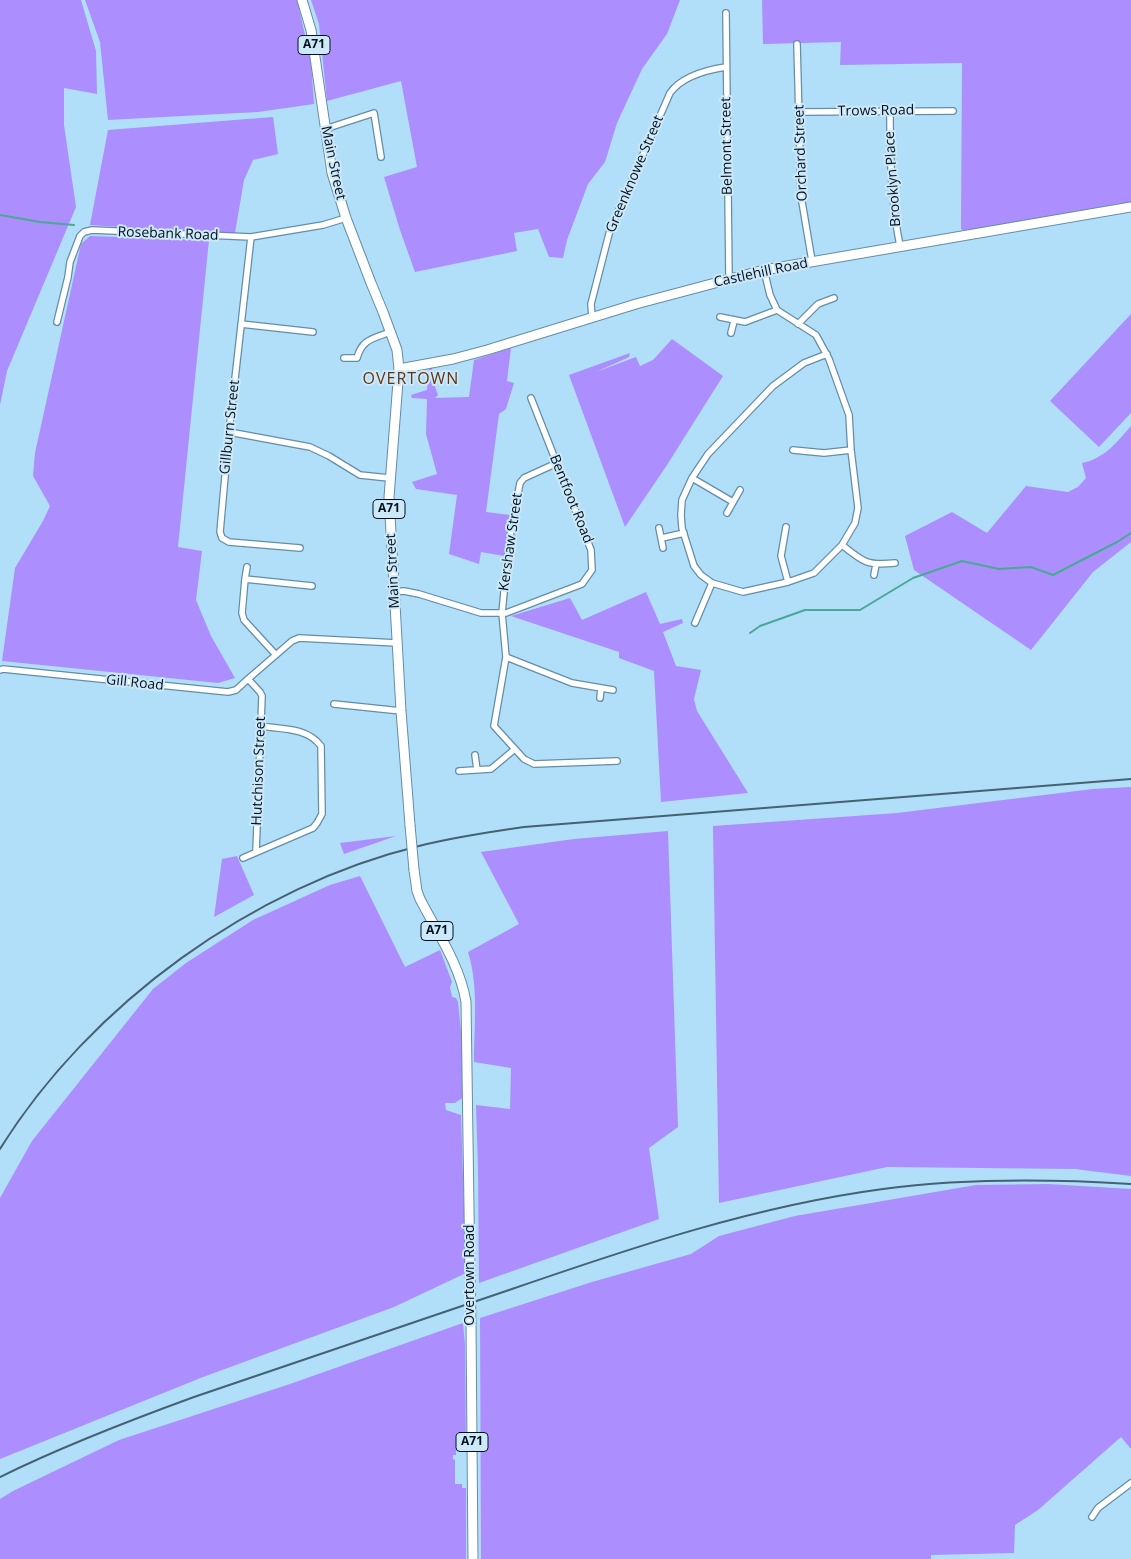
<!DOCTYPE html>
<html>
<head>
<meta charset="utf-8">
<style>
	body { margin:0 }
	canvas { display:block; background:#b1def9 }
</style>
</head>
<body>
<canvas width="1131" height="1559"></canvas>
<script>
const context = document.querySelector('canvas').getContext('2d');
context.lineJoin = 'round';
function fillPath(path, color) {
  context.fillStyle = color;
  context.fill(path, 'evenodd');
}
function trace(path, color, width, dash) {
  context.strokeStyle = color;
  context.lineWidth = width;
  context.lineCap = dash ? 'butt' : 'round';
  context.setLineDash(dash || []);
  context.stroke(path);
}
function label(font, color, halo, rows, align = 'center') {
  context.font = font + ' "Open Sans",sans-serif';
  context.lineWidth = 4;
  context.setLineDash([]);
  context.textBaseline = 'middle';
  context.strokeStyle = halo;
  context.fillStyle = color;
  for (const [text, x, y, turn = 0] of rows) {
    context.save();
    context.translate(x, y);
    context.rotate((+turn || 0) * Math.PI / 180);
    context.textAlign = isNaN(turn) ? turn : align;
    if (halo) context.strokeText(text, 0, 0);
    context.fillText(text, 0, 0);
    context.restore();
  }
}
const green = new Path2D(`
	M0,0H81L96,51L97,94L64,88V125L76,207L7,371L0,405Z
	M85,0H297L311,61L314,104L258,112L108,120L100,42Z
	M311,0H680L667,34L642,69L617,123L605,162L588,184L567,240L563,258L549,257L538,229L514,233L517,251L415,272L400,230L384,177L417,167L401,81L327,101L319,24Z
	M762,0H1131V203L964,231L961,229L962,63L840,65L841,42L763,44Z
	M273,117L278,154L253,160L244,180L235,233H209L90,225L108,130Z
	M90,236L209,240L178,547L202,551L196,600L211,636L235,678L218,683L2,661L15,568L43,521L50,506L33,476L35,453L81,244Z
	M1131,314V413L1099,447L1050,401Z
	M672,339L723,376L667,465L625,527L569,375L630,353L629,357L596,372L636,357L640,366L653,360Z
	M511,348L507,381L514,383L506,409L499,414L486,512L510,515L504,556L481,552L479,564L449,554L457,495L416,489L412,482L437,474L426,434L427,399L412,398L411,395L427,390L429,368H432L433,381L438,395L435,398L469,397L474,360Z
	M1131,426V542L1093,572L1031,650L914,570L905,536L952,512L987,533L1026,486L1068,492L1078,487L1086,478L1082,463C1104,459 1117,442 1131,426Z
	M646,592L660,624L682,619L683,623L663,632L676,666L701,670L694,699L697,711L748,793L661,802L654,671L619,658V652L511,616L570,598L582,620Z
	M1131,787V1176L1075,1169L887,1167L719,1203L713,826L897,813L1093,789Z
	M668,831L678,1127L649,1148L659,1219L479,1283L478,1168L476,1105L510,1109L511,1068L474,1062C474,1026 479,987 468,952L519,924L481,852L574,839Z
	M396,836L344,854L340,843Z
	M237,856L254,895L214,917L222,859Z
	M360,876L405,967L440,950L452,982L450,987L452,997L456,998L458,1002L462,1041V1098L455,1103H445L446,1110L461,1115L466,1273L394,1307L203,1377L0,1459V1198L32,1141L153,989L186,963L253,920L330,885Z
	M1048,1184L1131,1189V1449L1121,1437L1038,1510L1015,1525L1014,1553L931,1555V1559H481L480,1318L592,1282L691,1254L719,1236L795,1216L976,1185Z
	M463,1323L465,1345L466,1442L456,1443V1455H453V1459L455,1460V1484H462V1488H466V1559H0V1499L13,1491L119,1440L290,1384Z`);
const stream = new Path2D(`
	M0,215L40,222L74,225
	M750,633L760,626L805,610H860L913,578L962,561L999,569L1031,567L1053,575L1117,542L1131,533`);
const minor = new Path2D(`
	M726,13L729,279
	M797,44L801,196L812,261
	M890,111C890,157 891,201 900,246
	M799,112L953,111
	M325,129L374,113L381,157
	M251,237L229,432L220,532L222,538L229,542L300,548
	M764,270L770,295L777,310L816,335L829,359L849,415L851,450L858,508L855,523L842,545L814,573L788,582L743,592L712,583L701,575L694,566L682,528L681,515L682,500L692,478L708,454L773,386L804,363L827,354
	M720,317L745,322L777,310
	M592,318L591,304L610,230L670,93C682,76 706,70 726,67
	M57,322L68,277L70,262L80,236L84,232L92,230L251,237L323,225L346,218
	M241,324L313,332
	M798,324L818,304L834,298
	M731,333L734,321
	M344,358H357C362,339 373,339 390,332
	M229,432L310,447L329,456L360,475L389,478
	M793,450L824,453L851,450
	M557,463L524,478L520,483L511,530L507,561L502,613L506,657L494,726L524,759L534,764L617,761
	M692,478L733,502
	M727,513L740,490
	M786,527L781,556L788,582
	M659,528L663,548
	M662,538L684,533
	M842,545C863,562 867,566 895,563
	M247,567L245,579L312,586
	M874,575L876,564
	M245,579L242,613L244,620L276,655
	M393,592L404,591L419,594L481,613H506L582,584L592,570L591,550L531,398
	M695,623L712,583
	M506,657L572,683L613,690
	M0,670L3,669L228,692L236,690L248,679L260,692L262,696L256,852
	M248,679L292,641L299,638L397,643
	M600,698L601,688
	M334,704L401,711
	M475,755L477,770
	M459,771L491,769L515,749
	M243,858L313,828L317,823L322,814L321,746C307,727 280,729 260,726
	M1092,1517L1098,1508L1131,1483`);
const secondary = new Path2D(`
	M399,369L453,359L487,350L636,304L764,270L1131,207`);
const primary = new Path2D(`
	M302,0L311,30L332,173L346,218L371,283L383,312L397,350L399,369L389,497L401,711L410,825
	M414,870L417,891L420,899C437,932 460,965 466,1002L470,1277
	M471,1324L473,1559`);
const rail = new Path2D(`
	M0,1149C90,1004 254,886 419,846C454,837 489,832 524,827L1131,779
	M0,1477C63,1446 128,1421 194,1397C300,1361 406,1325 512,1289C634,1247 755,1206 883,1189C966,1178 1048,1179 1131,1184`);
const primaryBridge = new Path2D(`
	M410,825L414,870
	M470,1277L471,1324`);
const shields = [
	[314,45,32],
	[389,509,32],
	[437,931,32],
	[472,1442,32]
];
const shieldNames = [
	["A71",314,45],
	["A71",389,509],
	["A71",437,931],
	["A71",472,1442]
];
const streetNames = [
	["Trows Road",876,111,-1],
	["Belmont Street",727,146,-91],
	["Orchard Street",801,153,-92],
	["Main Street",333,163,78],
	["Greenknowe Street",635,174,-67],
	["Brooklyn Place",893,179,-94],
	["Rosebank Road",168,234,2],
	["Castlehill Road",761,273,-12],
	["Gillburn Street",230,427,-84],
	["Bentfoot Road",571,499,68],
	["Kershaw Street",511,542,-82],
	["Main Street",393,571,-93],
	["Gill Road",135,683,6],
	["Hutchison Street",259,771,-88],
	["Overtown Road",470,1275,-90]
];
const quarterNames = [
	["OVERTOWN",411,379]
];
fillPath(green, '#ad8efe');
trace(stream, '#49a992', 2);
trace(minor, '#638ea7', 8);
trace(secondary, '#638ea7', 11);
trace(primary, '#638ea7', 11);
trace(minor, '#fff', 5.5);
trace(secondary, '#fff', 9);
trace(primary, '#fff', 9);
trace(rail, '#466172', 2);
trace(primaryBridge, '#638ea7', 11, []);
trace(primaryBridge, '#fff', 9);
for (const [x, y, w] of shields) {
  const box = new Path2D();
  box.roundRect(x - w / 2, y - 9.5, w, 19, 4);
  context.fillStyle = '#cde8f9';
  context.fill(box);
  trace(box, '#02111b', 1);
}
label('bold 12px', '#02111b', null, shieldNames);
label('14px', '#02111b', '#cde8f9', streetNames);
context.letterSpacing = '1px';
label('16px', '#613410', '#cde8f9', quarterNames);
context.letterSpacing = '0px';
</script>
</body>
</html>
